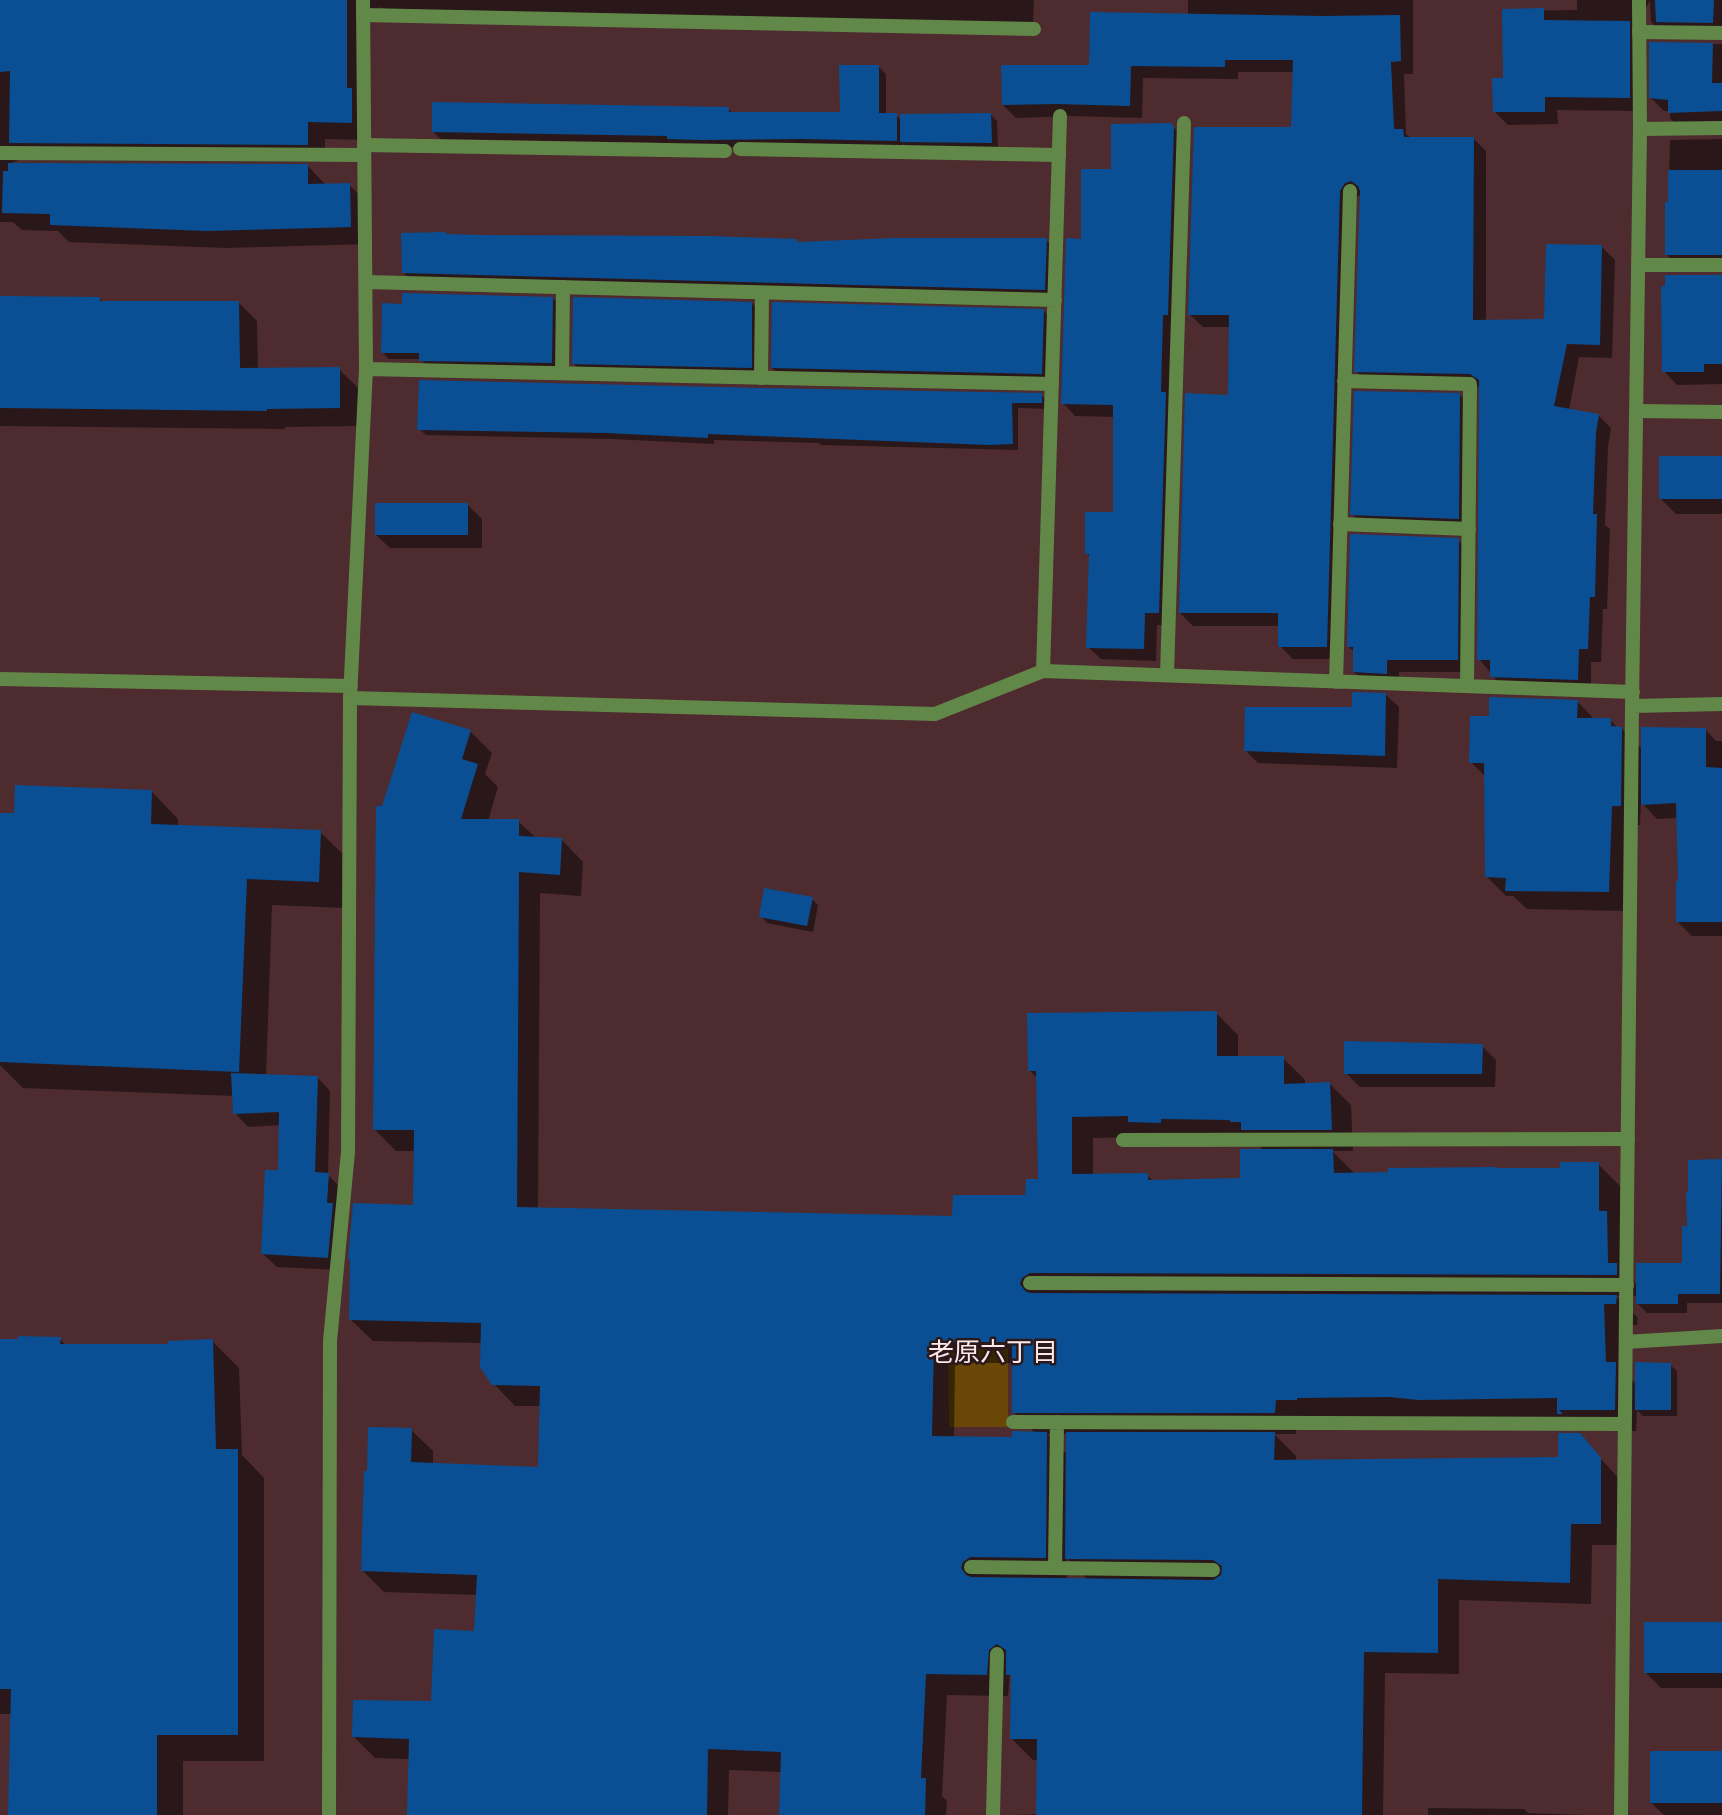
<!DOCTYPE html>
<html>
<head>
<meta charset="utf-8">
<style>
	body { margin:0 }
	canvas { display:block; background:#4d2b2e }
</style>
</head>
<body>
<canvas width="1722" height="1815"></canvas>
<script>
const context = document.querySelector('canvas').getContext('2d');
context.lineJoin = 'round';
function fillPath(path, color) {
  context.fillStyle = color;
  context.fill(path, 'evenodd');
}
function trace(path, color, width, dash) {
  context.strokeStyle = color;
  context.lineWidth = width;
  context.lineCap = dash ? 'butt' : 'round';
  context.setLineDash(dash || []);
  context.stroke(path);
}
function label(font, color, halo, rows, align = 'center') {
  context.font = font + ' "PT Sans Narrow","Noto Sans JP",sans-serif';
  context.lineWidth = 5;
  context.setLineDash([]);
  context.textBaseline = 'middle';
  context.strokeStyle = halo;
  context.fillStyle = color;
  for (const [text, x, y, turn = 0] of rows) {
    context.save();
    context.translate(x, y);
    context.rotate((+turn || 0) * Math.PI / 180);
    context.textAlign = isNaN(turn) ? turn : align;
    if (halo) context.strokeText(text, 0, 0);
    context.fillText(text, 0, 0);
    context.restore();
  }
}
const green = new Path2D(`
	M948,1349H1008V1427H949Z`);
const shadow = new Path2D(`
	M0,0H1034L1033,25L392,17L381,7L364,17L369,140L325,139V162L19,160L8,164L308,166L325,184L349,185L367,202L368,244L226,248L69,242L58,231L22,230L13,222H0Z
	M1188,0H1413V74H1404L1406,134L1411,138H1473L1486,151V321H1546L1602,247L1615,260L1612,358L1579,357L1569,410L1598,415L1611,428L1608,447L1605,525L1610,529L1607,609H1603L1601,662H1591V693L1505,690L1479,659L1480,387L1369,384L1356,371L1361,195L1358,196L1353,204L1340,659H1293L1280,646V626H1193L1180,613L1229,396L1230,327H1203L1189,314L1293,129L1295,72H1238V79L1143,78L1142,118L1070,116L1016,118L1003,105L1091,67L1188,14Z
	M1577,0H1722V36L1664,35L1651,22L1650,1L1642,14L1643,111L1557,110L1558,124L1508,125L1494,111L1505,80L1504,11L1577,10Z
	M1651,44H1722V131H1683L1670,118V111H1664L1651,98Z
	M879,67L886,74V115H896L902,121L991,115L997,121L998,149L908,148L903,143V148L811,146L710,147L676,146L673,143L441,139L433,132L728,108L733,114H842Z
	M1171,125L1184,137L1171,625H1157L1156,661L1101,659L1088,647L1090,557L1087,553L1115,514V417L1075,416L1063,403L1082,241L1112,171Z
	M1722,139V268H1680L1667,255L1670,140Z
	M1046,240L1053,247L1052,296L411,280L404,273L796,241L799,243Z
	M1722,276V384L1677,385L1664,371Z
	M0,298L100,299L104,303H239L257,321L258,370L339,369L358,388V426L285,427V429L0,426Z
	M553,298L559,305L558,369L427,366L421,359H389L382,352Z
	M752,303L758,310L757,374L580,370L573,363Z
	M1044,311L1050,318L1048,380L779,374L772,368Z
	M1041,395L1048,402L1047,409L1018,408V450L821,445L819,443L714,440V444L613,439L426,435L419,429Z
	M1460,395L1472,408L1471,531L1365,527L1352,514Z
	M1722,458V514H1676L1661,499Z
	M468,505L482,519V548H390L376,535Z
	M1458,540L1471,553L1469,672H1399V685L1367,684L1354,672L1355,653L1348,646Z
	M1386,695L1399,707L1397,768L1258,763L1246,751Z
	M1577,701L1595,720H1610L1618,728H1621L1643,750L1705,729L1716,741H1722V936H1692L1678,922L1680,883L1678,818L1657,819L1641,802L1640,825H1631L1628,911L1527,909L1513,896H1506L1486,876V777L1471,762L1490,718Z
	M414,714L471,732L492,753L485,774L498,787L488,821H518L536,838L562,840L583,862L581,896L540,893L538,1209L954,1218L1027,1197L1040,1181L1038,1079L1030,1071L1216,1013L1238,1035V1058H1283L1305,1080V1085L1329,1083L1351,1105L1353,1151H1332L1354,1173L1562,1170L1598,1164L1620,1186V1227L1629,1278L1638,1286L1683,1265L1689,1228L1690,1162L1722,1161V1303H1687V1313H1647L1637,1303L1638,1296H1616L1638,1318L1637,1325H1625L1626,1375L1637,1385L1670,1365L1677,1371V1416H1643L1637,1410L1636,1431H1578L1582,1435L1565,1419L1297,1421L1296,1434H1274L1296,1456V1461L1560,1459L1579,1435L1622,1482V1545H1592L1591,1604L1459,1600V1674L1385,1673L1383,1815H1017L1037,1814L1039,1760H1033L1011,1738L1013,1671H1010L1008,1696L947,1695L942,1796L947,1801L946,1815H781L782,1772L729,1770L728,1815H409L410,1759L375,1758L354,1737L432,1703L476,1633L478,1595L384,1592L363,1571L411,1430L433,1451V1464L540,1468L541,1406H515L493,1383L482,1343L373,1341L351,1320L415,1207V1151H396L374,1129L384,808ZM1145,1137L1256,1143L1264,1151L1241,1180L1154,1182L1147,1175H1093V1138ZM955,1363H1014V1412L1035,1433L1014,1439L954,1438ZM1047,1434H1068V1455ZM1067,1558L1088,1580L1067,1579Z
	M152,792L178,819V827L320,832L347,858L345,908L272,905L266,1076L317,1077L330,1091L328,1175L341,1188V1270L277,1267L263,1254L279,1172L281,1125L248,1127L235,1113L234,1096L23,1088L0,1065V814L15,815Z
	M812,899L818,905L813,932L767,923L761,916Z
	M1482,1046L1496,1060L1495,1087H1360L1346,1073Z
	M60,1339L67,1346H170L212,1341L239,1368L242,1455L264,1478V1761H183V1815H10L12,1714H0V1340Z
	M1722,1623V1688H1661L1645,1672Z
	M1722,1753V1815H1664L1651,1803Z
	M1428,1808L1524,1809L1528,1813L1587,1815H1428Z`);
const building = new Path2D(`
	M0,0H347V88H352V123L308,122V145L9,143L10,71L0,72Z
	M1655,0H1714L1713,23L1649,22H1656Z
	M1544,8V20L1630,21V98L1545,97V112H1493L1492,78H1503L1502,9Z
	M1090,12L1323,16L1400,15L1401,61L1391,62L1394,129H1403L1404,137H1474L1473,320L1544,319L1546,244L1602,245L1600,345L1567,344L1554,406L1599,414L1596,433L1593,514H1597L1595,597H1590L1588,649H1579L1578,680L1490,677V660H1477L1479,380L1470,374L1354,372L1360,191L1358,186L1351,181L1345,183L1340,191L1327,647H1278V613H1179L1185,393L1228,395L1229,315H1188L1194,127H1291L1293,60H1225V67L1131,66L1130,106L1056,104L1002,105L1001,65H1089Z
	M1649,42L1713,43L1712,83H1722V111L1668,113V100L1649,98Z
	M839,65H879V113H897V141L802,139L701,140L667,139V136L432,132V102L729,107V112H840Z
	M991,113L992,143L900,142V114Z
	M1172,123V126H1174L1168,315H1163L1161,392H1166L1159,613H1145L1144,649L1086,648L1089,554H1085V512H1113V405L1061,404L1066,238L1081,239V169H1111V124Z
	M8,163L308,164V184L350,183L351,227L207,231L50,225V214L2,213L3,171H8Z
	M1668,170H1722V255H1665V202H1668Z
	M446,232V234L481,235L709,236L797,239V242L896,238H1047L1045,290L402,273L401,233Z
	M1665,275H1722V364H1704V372H1662L1661,286H1665Z
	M402,293L553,297L552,363L419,361V353H381L382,303L402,304Z
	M0,296L100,297V301H239L240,368L340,367V408L267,409V411L0,408Z
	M573,297L752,302V368L572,364Z
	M772,302L1044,309L1042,374L771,368Z
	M419,380L760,388L1042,393V403H1012L1013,444L989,445L708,434V438L606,433L417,430Z
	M1354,391L1460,393L1459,519L1350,515Z
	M1659,456H1722V499H1659Z
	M375,503H468V535H375Z
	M1350,534L1459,538L1458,660H1387V674L1353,672V647H1347Z
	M1352,692L1386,693L1385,756L1244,751L1245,707H1352Z
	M1489,697L1578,700L1577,718H1611V726L1622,727L1621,806H1612L1609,892L1505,891L1506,878L1485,877L1484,763H1469L1470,716H1489Z
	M412,712L471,730L462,759L478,764L461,819H519V836L562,838L560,875L519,872L517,1207L952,1216L953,1195H1025L1026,1179H1038L1036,1071H1028L1027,1013L1217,1011V1056H1284V1084L1330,1082L1332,1130H1241V1122H1230V1120L1161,1119V1123L1128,1122V1116L1072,1117V1174L1148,1173V1180L1240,1178V1149H1333L1334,1173L1388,1172V1168L1497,1167V1168H1560V1162H1599V1211H1607L1608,1263H1617V1275L1030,1273L1022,1278L1020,1284L1025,1291L1030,1293L1617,1295L1616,1304H1604L1606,1362H1616L1615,1410H1559L1563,1414H1557V1398L1419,1400L1389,1397L1297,1398V1400H1276L1275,1413H1012V1342H934L932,1436L1012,1437V1431L1047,1432L1046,1558L970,1557L963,1562L961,1568L966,1575L971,1577L1213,1580L1221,1575L1222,1566L1213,1560L1065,1559L1066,1432H1275L1274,1460L1558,1457V1433H1580L1601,1458V1524H1571L1570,1583L1438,1579V1653L1364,1652L1362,1815H1036L1037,1739H1010L1011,1675H1006V1650L997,1644L989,1650L987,1675L926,1674L921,1778H926L925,1815H779L781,1752L708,1749L707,1815H407L409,1739L352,1737L353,1700L431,1701L434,1629L474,1631L477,1575L361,1571L364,1471H367L368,1427L412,1428L411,1462L538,1467L540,1386L492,1385L480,1367L481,1323L349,1320L350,1259H348L353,1203L413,1205L414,1130H373L376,806H382Z
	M1641,727L1706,728V767L1722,768V922H1676V881H1678L1676,803L1641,805Z
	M15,785L152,790L151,824L321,830L319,882L247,879L239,1072L0,1062V813H14Z
	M764,888L813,897L807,926L759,917Z
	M1344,1041L1483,1044L1482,1074H1344Z
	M231,1073L318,1076L315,1172L329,1173L327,1203H333L328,1258L261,1254L265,1170H278L279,1112L233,1114Z
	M1722,1159L1720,1294H1678V1304H1636V1263H1682V1226H1687L1686,1192L1688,1191V1160Z
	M18,1336L61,1337L60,1344H168V1341L213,1339L216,1449H238V1735H157V1815H8L11,1689H0V1339H18Z
	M1635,1362L1671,1363V1410H1635Z
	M1644,1622H1722V1673H1644Z
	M1650,1751H1722V1803H1650Z`);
const lane = new Path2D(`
	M363,15L1034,29
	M1639,32L1722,33
	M364,145L725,151
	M740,149L1059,155
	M562,373L563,287
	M761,378L762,293
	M1636,411L1722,412
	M1340,524L1469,529
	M1123,1140L1628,1139
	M1030,1283L1627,1285
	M993,1815L997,1654`);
const street = new Path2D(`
	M1640,129L1722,128
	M0,153L364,155
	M1638,265H1722
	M366,282L1055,300
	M366,369L1052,384
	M1344,381L1470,384L1467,686
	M1043,671L1060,116
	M1167,675L1184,123
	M0,679L351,686
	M1336,682L1350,191
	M350,698L935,714L1043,671L1633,692
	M1632,706L1722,704
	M1626,1342L1722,1336
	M1013,1422L1625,1424
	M971,1567L1213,1570
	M1055,1568L1057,1422
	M329,1815L330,1341L348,1152L350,698L366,369L363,0
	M1621,1815L1632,706L1640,129L1639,0`);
const neighbourhoodNames = [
	["老原六丁目",993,1354]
];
fillPath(green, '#6a4607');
fillPath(shadow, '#0007');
fillPath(building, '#0a4f94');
trace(lane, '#628849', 14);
trace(street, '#628849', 14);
label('26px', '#fee7e9', '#29191a', neighbourhoodNames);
</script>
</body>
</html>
